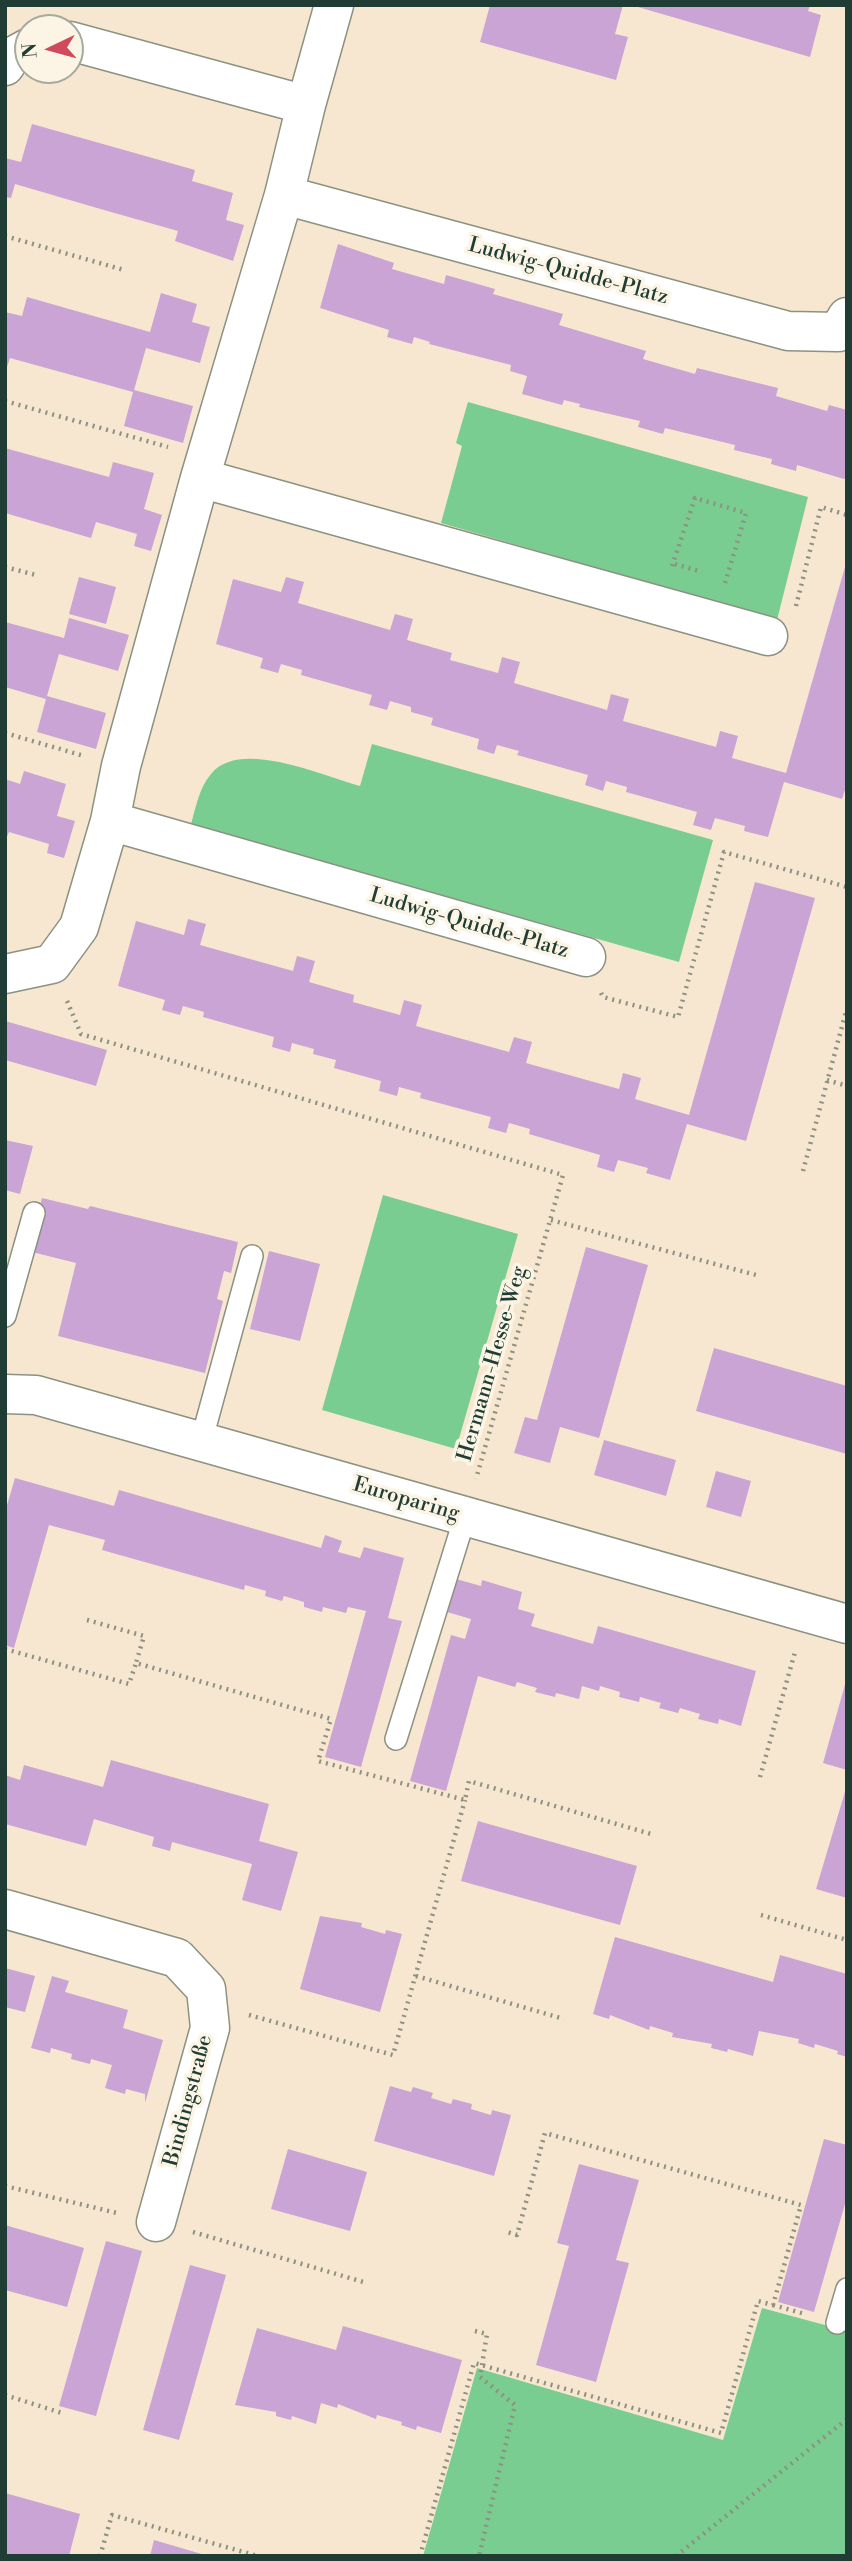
<!DOCTYPE html>
<html>
<head>
<meta charset="utf-8">
<style>
	body { margin:0 }
	#map { position:relative; width:852px; height:2561px; overflow:hidden; background:#f8e7d0; font-family:"Libre Bodoni",serif }
	canvas { display:block }
	.frame { position:absolute; inset:0; border:7px solid #1f3d34; pointer-events:none }
	.north { position:absolute; left:14px; top:14px; width:70px; height:70px; box-sizing:border-box; background:#fcf5e5; border:2px solid #a4ab9e; border-radius:50%; rotate:265deg; font-size:19px; font-weight:700; line-height:28px; text-align:center; color:#1f3d34 }
	.north::after { content:''; display:block; margin:auto; width:24px; height:32px; background:#d1495b; clip-path:polygon(50% 0,100% 100%,50% 72%,0 100%) }
</style>
</head>
<body>
<div id="map">
<canvas width="852" height="2561"></canvas>
<div class="frame"></div>
<div class="north">N</div>
</div>
<script>
const context = document.querySelector('canvas').getContext('2d');
context.lineJoin = 'round';
function fillPath(path, color) {
  context.fillStyle = color;
  context.fill(path, 'evenodd');
}
function trace(path, color, width, dash) {
  context.strokeStyle = color;
  context.lineWidth = width;
  context.lineCap = dash ? 'butt' : 'round';
  context.setLineDash(dash || []);
  context.stroke(path);
}
function label(font, color, halo, rows, align = 'center') {
  context.font = font + ' "Libre Bodoni",serif';
  context.lineWidth = 7;
  context.setLineDash([]);
  context.textBaseline = 'middle';
  context.strokeStyle = halo;
  context.fillStyle = color;
  for (const [text, x, y, turn = 0] of rows) {
    context.save();
    context.translate(x, y);
    context.rotate((+turn || 0) * Math.PI / 180);
    context.textAlign = isNaN(turn) ? turn : align;
    if (halo) context.strokeText(text, 0, 0);
    context.fillText(text, 0, 0);
    context.restore();
  }
}
const green = new Path2D(`
	M468,402L808,497L777,620L441,523L462,446L456,443Z
	M372,744L713,840L679,962L191,824C196,807 199,788 211,774C240,738 322,776 360,786Z
	M383,1195L518,1234L456,1449L322,1410Z
	M762,2308L847,2331V2556H423L477,2368L723,2440Z`);
const building = new Path2D(`
	M490,5H623L615,34L628,37L616,80L480,42Z
	M631,5H810L808,11L821,15L810,57Z
	M32,124L195,170L192,181L233,193L226,220L244,225L233,261L175,241L178,231L97,208L15,184L11,198L5,197V158L21,162Z
	M338,244L394,263L392,269L444,284L446,275L495,289L493,294L563,314L559,325L646,351L643,359L695,374L697,368L778,388L776,396L827,411L829,405L847,410V477L844,479L797,465L796,471L771,464L772,459L734,450L735,445L665,428L663,434L638,427L640,421L579,407L580,404L564,400L562,405L522,394L527,376L510,371L511,365L429,344L430,342L414,337L412,344L387,337L389,330L320,308Z
	M161,293L197,304L192,322L210,327L200,363L146,348L134,390L193,406L183,443L124,426L133,392L10,358L5,373V312L22,316L27,297L150,332Z
	M5,448L109,477L113,462L154,473L144,509L162,515L151,551L134,546L137,534L96,522L91,538L5,513Z
	M847,560V784L842,799L784,782L768,837L744,831L745,826L715,818L711,830L693,825L697,812L626,792L627,787L606,781L603,791L585,785L588,775L517,755L519,751L497,745L494,754L477,749L479,739L431,725L433,718L411,712V707L390,701L387,710L369,705L372,695L301,675L302,670L281,664L278,673L260,668L263,658L216,644L233,579L281,592L286,577L304,582L298,603L390,630L395,614L413,619L407,640L452,653L450,660L498,673L502,657L520,662L514,683L607,710L611,694L629,699L623,721L716,747L720,731L738,736L732,758L786,773Z
	M79,577L116,587L106,624L69,614Z
	M69,618L129,635L118,671L59,654L47,696L106,713L96,749L37,732L46,699L5,687V622L64,638Z
	M24,771L66,784L57,816L75,821L64,858L47,853L49,844L9,832L5,841V779L20,784Z
	M755,882L815,898L746,1141L687,1124L670,1180L646,1173L648,1168L618,1160L614,1172L597,1167L600,1155L529,1134L530,1129L509,1123L506,1133L488,1128L491,1117L420,1098L421,1093L399,1087L397,1096L379,1091L381,1081L334,1068L336,1060L313,1054L314,1049L292,1043L290,1052L272,1047L274,1037L203,1017L204,1012L183,1006L180,1015L162,1010L165,1000L118,986L136,921L184,935L188,919L206,924L200,945L293,971L297,956L315,961L309,982L354,995L353,1002L400,1015L404,1000L422,1005L416,1026L509,1052L514,1037L532,1042L526,1063L619,1089L623,1073L641,1078L635,1099L689,1115Z
	M5,1021L107,1050L96,1086L5,1060Z
	M5,1140L33,1146L20,1194L5,1190Z
	M42,1198L88,1209L90,1206L238,1242L231,1273L224,1271L217,1299L223,1301L205,1373L58,1336L76,1263L28,1251Z
	M586,1247L648,1265L599,1438L560,1427L550,1463L514,1453L525,1417L537,1420Z
	M269,1251L320,1264L300,1341L250,1329Z
	M714,1348L847,1386V1454L696,1411Z
	M604,1440L676,1460L666,1496L594,1475Z
	M716,1471L751,1481L741,1517L706,1507Z
	M15,1478L114,1506L119,1490L321,1548L325,1535L342,1541L338,1552L360,1558L364,1547L404,1558L388,1618L402,1621L361,1767L325,1757L366,1611L348,1607L346,1613L323,1607L322,1612L304,1607V1602L284,1596L282,1601L265,1596L266,1591L245,1585L244,1590L102,1550L105,1540L49,1525L14,1648L5,1645V1512Z
	M456,1579L481,1586L482,1580L522,1592L518,1609L535,1614L531,1626L593,1644L598,1626L756,1671L741,1726L719,1719L718,1724L698,1719L700,1714L680,1708L678,1713L659,1708L661,1703L640,1697L639,1702L619,1697L620,1692L600,1686L599,1691L582,1686L579,1699L556,1693L555,1697L535,1692L537,1688L517,1682L515,1687L478,1676L446,1791L410,1781L451,1635L465,1639L471,1619L447,1612Z
	M846,1681H847V1770L823,1763Z
	M111,1760L269,1804L259,1841L298,1852L281,1911L242,1900L252,1864L172,1842L170,1851L152,1846L154,1837L94,1819L86,1846L5,1824V1775L20,1780L24,1765L103,1787Z
	M847,1785V1898L816,1889Z
	M478,1821L637,1866L620,1925L461,1881Z
	M320,1916L362,1923L361,1927L385,1934L386,1930L402,1934L380,2012L300,1989Z
	M615,1937L773,1982L780,1955L847,1974V2057L837,2054L838,2051L815,2044L814,2048L798,2043L799,2039L759,2031L753,2056L728,2049L727,2052L711,2048L712,2044L672,2037L673,2033L650,2026L649,2030L610,2015L609,2019L593,2014Z
	M5,1968L35,1976L25,2012L5,2007Z
	M52,1976L69,1981L65,1992L128,2010L123,2028L163,2040L145,2103V2094L126,2089L125,2094L105,2088L112,2065L91,2059L90,2064L71,2059L72,2054L51,2048L50,2053L31,2048Z
	M390,2086L411,2092L413,2087L433,2093L431,2098L451,2104L453,2099L472,2104L471,2109L491,2115L492,2110L511,2115L494,2176L374,2141Z
	M824,2139L847,2145V2197L814,2312L778,2302Z
	M288,2149L367,2172L350,2231L271,2209Z
	M579,2164L639,2180L616,2260L629,2263L596,2382L536,2365L569,2246L557,2243Z
	M5,2225L84,2248L67,2307L5,2290Z
	M106,2241L142,2251L96,2416L59,2406Z
	M190,2265L226,2275L179,2440L143,2430Z
	M343,2326L462,2360L441,2433L417,2426L416,2430L401,2425L402,2422L377,2415L376,2419L338,2404L337,2408L321,2403L316,2424L292,2416L291,2420L276,2416V2412L235,2405L257,2328L336,2350Z
	M5,2493L80,2514L69,2556H5Z
	M154,2540L205,2555V2556H150Z`);
const path = new Path2D(`
	M5,6V5
	M5,236L124,270
	M5,401L168,447
	M675,564L702,572
	M672,566L695,498L746,513L725,583
	M5,567L36,575
	M796,606L821,507L847,515
	M5,733L84,756
	M601,993L603,997L678,1017L724,852L847,887
	M67,1001L81,1034L563,1175L476,1479
	M827,1080L847,1086
	M803,1171L847,1008
	M551,1220L756,1275
	M87,1620L144,1636L136,1663
	M5,1649L129,1684L136,1663L331,1719L318,1761L465,1800L469,1781L651,1834
	M760,1777L795,1652
	M761,1915L847,1940
	M416,1976L564,2019
	M249,2015L393,2055L465,1800
	M5,2186L117,2213
	M193,2232L367,2283
	M773,2305L805,2314
	M475,2331L487,2334L480,2377L515,2405L479,2556
	M5,2395L65,2414
	M100,2556L112,2515L258,2556
	M420,2556L474,2363L721,2433L758,2301L773,2305L801,2205L545,2133L517,2235L504,2231
	M676,2556L847,2419`);
const lane = new Path2D(`
	M5,1316L34,1213
	M201,1442L252,1256
	M396,1739L465,1517
	M837,2323L847,2289`);
const street = new Path2D(`
	M5,66L10,58L28,48
	M306,105L334,5
	M284,195L788,331L838,332L847,317
	M200,478L768,636
	M110,821L586,957
	M5,974L52,964L79,927L110,821L121,766L200,478L284,195L306,105L70,41
	M5,1394L36,1395L847,1624
	M5,1909L177,1958L206,1989L210,2028L156,2222`);
const streetNames = [
	["Ludwig-Quidde-Platz",568,272,15],
	["Ludwig-Quidde-Platz",469,924,16],
	["Hermann-Hesse-Weg",493,1364,-74],
	["Europaring",406,1500,16],
	["Bindingstraße",189,2101,-75]
];
fillPath(green, '#79cd90');
fillPath(building, '#c9a4d5');
trace(lane, '#8c9282', 24);
trace(street, '#8c9282', 41);
trace(path, '#8c9282', 4.5, [2, 5]);
trace(lane, '#fff', 21);
trace(street, '#fff', 38);
label('21px', '#1f3d34', '#fcf5e5', streetNames);
</script>
</body>
</html>
